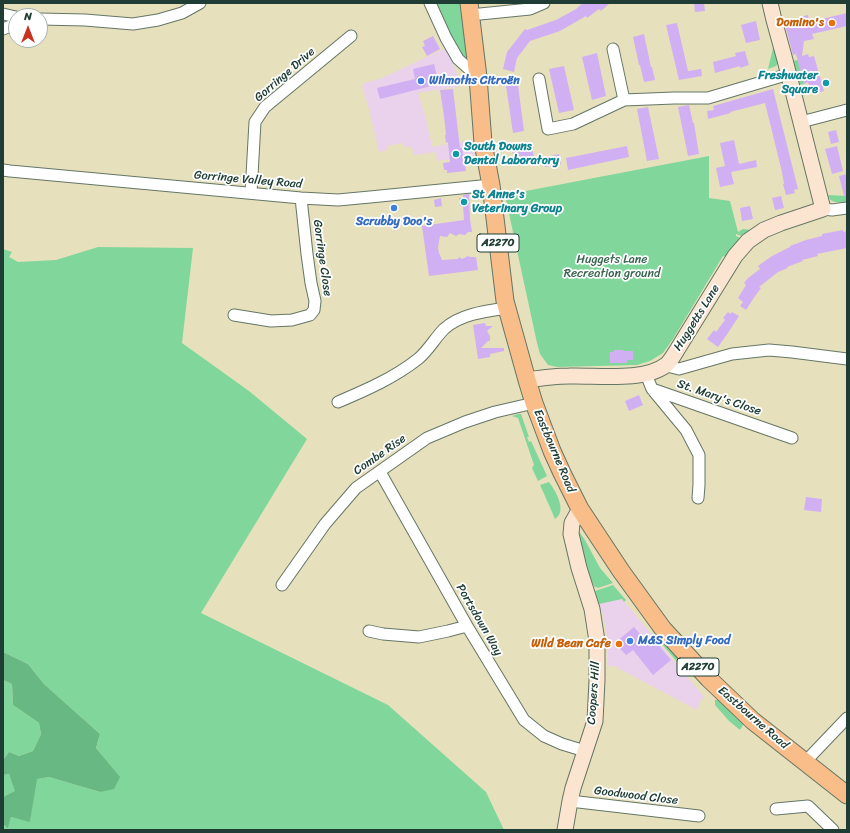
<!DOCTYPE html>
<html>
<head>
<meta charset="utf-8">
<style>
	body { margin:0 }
	#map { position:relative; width:850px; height:833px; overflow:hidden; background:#e7e0bd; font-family:Sriracha,sans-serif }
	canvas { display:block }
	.frame { position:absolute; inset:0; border:4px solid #1f3d34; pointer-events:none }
	.north { position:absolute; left:8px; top:8px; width:40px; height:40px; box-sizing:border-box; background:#fff; border:1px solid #a5b1ae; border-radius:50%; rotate:0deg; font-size:11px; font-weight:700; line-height:16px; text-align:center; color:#1f3d34 }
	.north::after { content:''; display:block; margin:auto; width:14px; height:18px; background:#c8321e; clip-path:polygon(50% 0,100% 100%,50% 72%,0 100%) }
</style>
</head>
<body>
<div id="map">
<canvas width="850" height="833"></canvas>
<div class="frame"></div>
<div class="north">N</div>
</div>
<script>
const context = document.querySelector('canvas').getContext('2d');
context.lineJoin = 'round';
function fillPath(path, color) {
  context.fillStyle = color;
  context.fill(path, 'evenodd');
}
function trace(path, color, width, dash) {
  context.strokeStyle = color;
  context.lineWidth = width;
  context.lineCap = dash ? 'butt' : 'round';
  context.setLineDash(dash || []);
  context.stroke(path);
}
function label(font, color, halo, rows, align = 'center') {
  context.font = font + ' Sriracha,sans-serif';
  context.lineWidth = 3.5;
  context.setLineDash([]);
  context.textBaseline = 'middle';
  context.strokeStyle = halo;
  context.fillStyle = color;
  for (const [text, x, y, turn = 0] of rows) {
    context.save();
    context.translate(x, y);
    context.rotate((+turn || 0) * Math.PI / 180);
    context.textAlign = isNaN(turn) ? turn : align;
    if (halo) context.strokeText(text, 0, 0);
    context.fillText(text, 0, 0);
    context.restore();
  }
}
const built = new Path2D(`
	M446,48L454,65L461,86L418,93L426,119L432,147L473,140L475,155L437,161L436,152L414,155L412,147H404L402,143L387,146L388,150L379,152L368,105L362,87L364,83L380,79Z
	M622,599L704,697L700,701L697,710L614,666H608V643L603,614L599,604Z`);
const green = new Path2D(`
	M435,3H463L468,60H466L464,58L450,35Z
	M773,48H776L778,63L776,66L768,69Z
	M798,60L804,84L799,85L792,61Z
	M709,156V198L730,201L738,232L743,229L751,230L744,237L736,234V236L743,239L727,257L723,256L673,339L663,353L650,361L637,365L557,367L548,365L540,354L537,343L505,195Z
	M828,195L847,196V202C839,202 830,204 828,195Z
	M98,247L193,248L182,343L249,391L307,439L201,613L388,705L486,792L504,830H3V824L8,827L11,817L30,821L36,779L49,777L100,792L119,777L96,748L100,734L44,684L28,664L3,652V249L12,252L9,257L18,262L56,260Z
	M518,414H521L529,437H527L529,442L531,441L547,476L538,481L532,468L534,465L518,418L512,416Z
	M549,482C555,490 568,511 555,519L549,505L540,485Z
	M578,530L585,540L600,568L613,583L598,588C597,587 596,587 595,587C590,582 579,543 577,535Z
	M613,585L626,600L624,602L622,599L599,604L595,591Z
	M656,633L686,665L685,666L679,664L655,636Z
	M3,680L12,684L13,705L39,723L41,734L33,751L19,756L9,752L3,760Z
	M715,700H720L745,722L740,730L729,721L715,705Z
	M9,774L16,791L3,797V775Z`);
const forest = new Path2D(`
	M3,652L28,664L44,684L100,734L96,748L120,777L114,789L100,792L49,777L37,779L30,822L11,817L8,828L3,824V797L15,791L9,774L3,775V760L9,752L19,756L33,751L41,734L39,723L13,705L12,684L3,680Z`);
const building = new Path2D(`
	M583,3H610L601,11L599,9L587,18L586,16L560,31L530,41L517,58L514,72L503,69L507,52L525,29L527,30L556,20L576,9Z
	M694,3H704L705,11L695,12Z
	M847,13V26L812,34L814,39L804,41L802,56L808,54L809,57L814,56L824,91L814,94L812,86H809L808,82L804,84L796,54L793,55L785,25L798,22L797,18L808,15L809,22Z
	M756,21L760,40L746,43L741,25Z
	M677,23L688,71L701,69L702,76L679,80L666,25Z
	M644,34L651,67H652L655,80L644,82L640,65H639L633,37Z
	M433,36L440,49L427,56L422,47L425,46L423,41Z
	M745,51L749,65L740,68V66L715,73L713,62L736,56L735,53Z
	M597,53L606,96L592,100L582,57Z
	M434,64L439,84L380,99L377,88L415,79L413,69Z
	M564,66L574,110L559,113L549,69Z
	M518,85L524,131L513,133L506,86Z
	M453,89L460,148H462L466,171L447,173V170H444L443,163L450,162L448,142L446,143L445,135H446L444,116L440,90Z
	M773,89L798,189L794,190L795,193L786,195L783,184H784L782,172L765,103L730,112L731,113L708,119L707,111L714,110L713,106Z
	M689,105L693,123H694L699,154L688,156L678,107Z
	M648,107L659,159L647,161L637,109Z
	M836,130L839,142L831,144L828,132Z
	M734,140L739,164L756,160L757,167L731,172L734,184L720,187L716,168L725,166L720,143Z
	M531,146L534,156L515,161L512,151Z
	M627,146L629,157L568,170L566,158Z
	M837,146L843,171L832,174L825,149Z
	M559,154L561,164L545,167L543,158Z
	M847,174V196H844L839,176Z
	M469,194L470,219L472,232H468L465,235L459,234L456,236L450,233L447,237L440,236L438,248L439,253L442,260L458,259L459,257L462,259L468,256L470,257H476L478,270L429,276L422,226L464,220L463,206H460L459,198H463V195Z
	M781,196L784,208L775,210L772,198Z
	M441,198L442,206L435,207L434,200Z
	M750,206L753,219L742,221L740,208Z
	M843,230V232L847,231V248L817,254L818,256L802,260L803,261L787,267L788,268L778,272L759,287L761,288L753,299L746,310L740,306L743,302L738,298L746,285L744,283L748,278L760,269L758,266L772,256L790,247V246L806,240L822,236V234Z
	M728,312L730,314L732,312L739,316L728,333L718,347L707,339L714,330L716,332L725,320L723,318Z
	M485,323L486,326H493L487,331L490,336V341H488L481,348H504V351L490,354V357L478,359L473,325Z
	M614,350H623V351H633V360H627V363H610V352H614Z
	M639,395L643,405L629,411L625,401Z
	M806,497L822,499L821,512L804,510Z
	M634,627L651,647L656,642L671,660L653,675L633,650L626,655L615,643Z`);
const street = new Path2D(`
	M430,3L446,38L458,59L478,77
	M3,14L16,17
	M470,15L530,9L544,3
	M40,19L85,20L133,24L158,20L182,13L200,3
	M3,29L16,24
	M613,49L624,100
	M539,79L548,129L573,124L624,100L674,98H708L789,74
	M801,122L847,110
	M3,170L10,171L301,198L338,200L370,197L491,185
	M251,193L255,122L265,107L351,36
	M823,209L832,210L847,208
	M234,315L271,321L292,320L310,315L314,310L315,301L311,283L307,254L301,198
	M667,365L671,367L679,369L732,354L769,350L792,352L847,359
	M646,374L652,389L792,438
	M652,389L686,430L699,455V485L698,498
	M338,402C366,390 394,378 418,359C428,351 435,338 444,329C460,314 486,311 507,308
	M380,472L467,626L524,720L544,736L562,744L585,751
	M282,585L325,524L356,488L427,438L465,422L495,412L534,403
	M369,631L383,634L419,637L448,631L467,626
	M805,762L847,718
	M570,801L699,816
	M776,809L808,806L833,830`);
const secondary = new Path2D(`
	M527,380C541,378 555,376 569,376C596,375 644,382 666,365C670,362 674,355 677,350L735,256L748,241L764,230L781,223L823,209L785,60L774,20L770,3
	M565,830L570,801L573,788L595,721L597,680V641L592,609L579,568L571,534L572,523L580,509`);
const primary = new Path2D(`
	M469,3L478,77L483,143L491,185L505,301L527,380L534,403L552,451L562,473L580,509L621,571L663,629L709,679L753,721L847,795`);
const markers = [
	[832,23,4,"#e8710a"],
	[421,81,4,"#3f7fe0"],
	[826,83,4,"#0f9aa8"],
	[456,154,4,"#0f9aa8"],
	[464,202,4,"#0f9aa8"],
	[394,208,4,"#3f7fe0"],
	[630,641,4,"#3f7fe0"],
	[619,644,4,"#e8710a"]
];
const shields = [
	[498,243,42],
	[698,667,42]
];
const shieldNames = [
	["A2270",498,243],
	["A2270",698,667]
];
const foodNames = [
	["Domino's",824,23],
	["Wild Bean Cafe",611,644]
];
const streetNames = [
	["Gorringe Drive",285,75,-41],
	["Gorringe Valley Road",248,180,5],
	["Gorringe Close",322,258,82],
	["Huggetts Lane",697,318,-58],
	["St. Mary's Close",719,398,19],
	["Eastbourne Road",554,451,67],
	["Combe Rise",380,455,-35],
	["Portsdown Way",479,620,60],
	["Coopers Hill",594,693,-86],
	["Eastbourne Road",753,718,41],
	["Goodwood Close",636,796,7]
];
const cultureNames = [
	["Freshwater",818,76,"right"],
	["Square",818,90,"right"],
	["South Downs",464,147],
	["Dental Laboratory",464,161],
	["St Anne's",472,195],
	["Veterinary Group",472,209]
];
const shopNames = [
	["Wilmoths Citroën",429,81],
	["Scrubby Doo's",394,222,"center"],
	["M&S Simply Food",638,641]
];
const parkNames = [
	["Huggets Lane",612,260],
	["Recreation ground",612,274]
];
fillPath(built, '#ead1ec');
fillPath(green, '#81d79b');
fillPath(forest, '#68b883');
fillPath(building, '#d1aff3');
trace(street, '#657664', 13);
trace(secondary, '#657664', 17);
trace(primary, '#657664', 19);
trace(street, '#fff', 11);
trace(secondary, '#fce5d0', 15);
trace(primary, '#f8bd89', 17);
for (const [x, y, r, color] of markers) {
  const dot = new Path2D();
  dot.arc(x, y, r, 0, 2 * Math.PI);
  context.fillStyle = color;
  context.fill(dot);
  trace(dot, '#fff', 1.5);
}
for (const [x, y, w] of shields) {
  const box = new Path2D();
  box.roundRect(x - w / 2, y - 9, w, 18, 3);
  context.fillStyle = '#fff';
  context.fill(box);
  trace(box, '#1f3d34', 1);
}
label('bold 11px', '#1f3d34', null, shieldNames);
label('bold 12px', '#c56008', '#fff', foodNames, 'right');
label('12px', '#1f3d34', '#fff', streetNames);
label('bold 12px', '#0d838f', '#fff', cultureNames, 'left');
label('bold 12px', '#366cbe', '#fff', shopNames, 'left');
label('12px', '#38644e', '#fff', parkNames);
</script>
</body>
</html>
